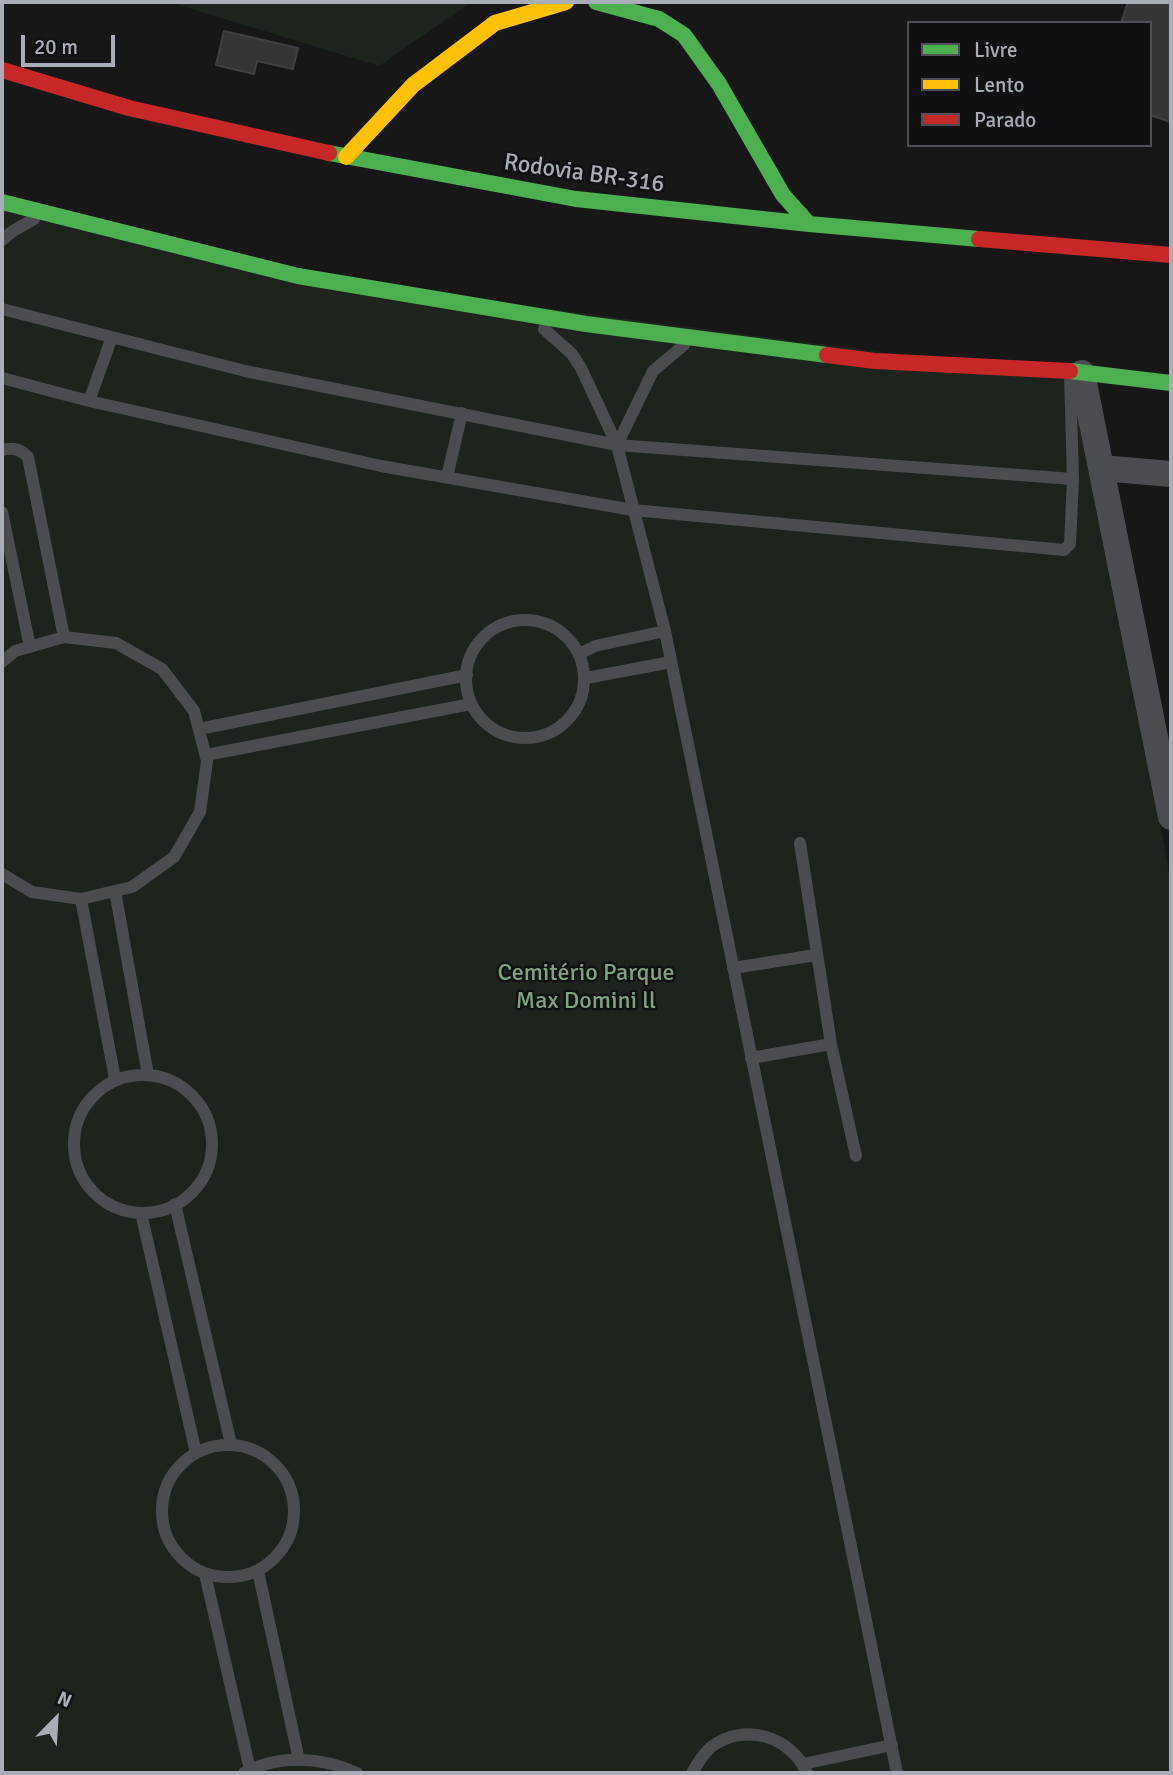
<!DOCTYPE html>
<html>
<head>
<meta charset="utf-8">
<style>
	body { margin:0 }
	#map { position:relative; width:1173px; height:1775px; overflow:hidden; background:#171717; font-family:Signika,sans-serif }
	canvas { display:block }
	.frame { position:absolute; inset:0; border:4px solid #a8adb8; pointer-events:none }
	.legend { position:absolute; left:907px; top:21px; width:245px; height:126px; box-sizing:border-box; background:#111113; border:2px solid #4d4f55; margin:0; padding:9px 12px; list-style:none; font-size:21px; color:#a8adb8 }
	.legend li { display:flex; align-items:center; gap:14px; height:35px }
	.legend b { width:35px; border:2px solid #4d4f55 }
	.north { position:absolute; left:21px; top:1684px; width:70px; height:70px; -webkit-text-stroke:5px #111113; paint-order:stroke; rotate:24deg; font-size:19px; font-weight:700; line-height:28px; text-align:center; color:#a8adb8 }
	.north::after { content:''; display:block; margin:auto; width:24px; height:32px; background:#a8adb8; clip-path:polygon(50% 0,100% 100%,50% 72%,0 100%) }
	.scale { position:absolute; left:21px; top:35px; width:94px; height:32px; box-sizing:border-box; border:4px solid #a8adb8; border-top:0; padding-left:9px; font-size:21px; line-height:24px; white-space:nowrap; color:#a8adb8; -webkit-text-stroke:5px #111113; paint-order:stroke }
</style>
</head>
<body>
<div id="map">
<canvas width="1173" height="1775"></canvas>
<div class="frame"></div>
<ul class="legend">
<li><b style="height:9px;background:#4caf50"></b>Livre</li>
<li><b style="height:9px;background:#ffc107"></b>Lento</li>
<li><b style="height:9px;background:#c62828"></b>Parado</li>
</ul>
<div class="north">N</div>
<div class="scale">20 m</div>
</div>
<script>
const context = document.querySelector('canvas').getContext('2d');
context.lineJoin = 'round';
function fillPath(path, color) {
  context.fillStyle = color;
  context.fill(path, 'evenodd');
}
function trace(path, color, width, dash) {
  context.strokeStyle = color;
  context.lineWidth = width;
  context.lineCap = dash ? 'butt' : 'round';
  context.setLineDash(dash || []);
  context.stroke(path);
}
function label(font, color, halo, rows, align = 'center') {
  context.font = font + ' Signika,sans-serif';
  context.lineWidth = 5;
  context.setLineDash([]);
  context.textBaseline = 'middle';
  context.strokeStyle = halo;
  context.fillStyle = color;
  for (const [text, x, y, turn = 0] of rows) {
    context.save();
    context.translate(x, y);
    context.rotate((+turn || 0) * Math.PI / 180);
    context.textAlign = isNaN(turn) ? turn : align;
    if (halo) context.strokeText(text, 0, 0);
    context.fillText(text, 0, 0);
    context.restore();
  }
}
const green = new Path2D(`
	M169,2H471L379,66Z
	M2,202L298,276L1079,378L1171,883V1773H2Z`);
const building = new Path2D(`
	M1128,2H1171V122L1150,115V23H1121Z
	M224,31L298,48L293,69L257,61L254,74L216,65Z`);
const lane = new Path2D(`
	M2,240L13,231L34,219
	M2,309L245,371L617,445L1073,479
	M544,329L572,354L581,368L617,445
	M684,345L653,371L617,445L665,631L897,1773
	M2,378L89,401L381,466L633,510L1064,550L1070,544L1073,479L1070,374
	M89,401L112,337
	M2,450C13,447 20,449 28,457L64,637
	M447,477L462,413
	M2,512L30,647
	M466 679a59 59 0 1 1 118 0a59 59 0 1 1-118 0Z
	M579,654L595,646L665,631
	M2,662L15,651L64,637L116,643L162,669L194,711L207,761L200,812L174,857L132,887L81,899L32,892L2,874
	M586,678L671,662
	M199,729L467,675
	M206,755L471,704
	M800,843L831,1044L856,1156
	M115,891L148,1075
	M81,899L115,1079
	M733,968L816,955
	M751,1058L831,1044
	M74 1144a69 69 0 1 1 138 0a69 69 0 1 1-138 0Z
	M175,1204L231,1444
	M141,1213L196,1453
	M162 1511a66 66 0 1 1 132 0a66 66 0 1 1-132 0Z
	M258,1571L299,1760
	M205,1574L250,1770
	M803,1764L892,1745
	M244,1773C279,1754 322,1757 357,1773
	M692,1773C697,1764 703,1754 711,1747C744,1722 791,1736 807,1773`);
const street = new Path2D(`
	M1082,373L1101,468L1171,474
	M1101,468L1171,817`);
const fast = new Path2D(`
	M596,2L659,19L684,35L719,84L783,195L809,224
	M329,153L576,199L809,224L979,239
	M2,202L298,276L586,324L827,355
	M1070,371L1171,383`);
const slow = new Path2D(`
	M346,157L413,85L495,23L566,2`);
const jam = new Path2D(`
	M2,70L129,108L329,153
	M979,239L1171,255
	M827,355L875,361L1070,371`);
const streetNames = [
	["Rodovia BR-316",584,174,8]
];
const parkNames = [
	["Cemitério Parque",586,974],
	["Max Domini ll",586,1002]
];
fillPath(green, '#1d241e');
fillPath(building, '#353536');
trace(building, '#3f4043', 2);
trace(lane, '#4b4c50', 12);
trace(street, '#4b4c50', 26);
trace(fast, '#4caf50', 16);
trace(slow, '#ffc107', 16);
trace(jam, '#c62828', 16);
label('24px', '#a8adb8', '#111113', streetNames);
label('24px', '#7fa381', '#111113', parkNames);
</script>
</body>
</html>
